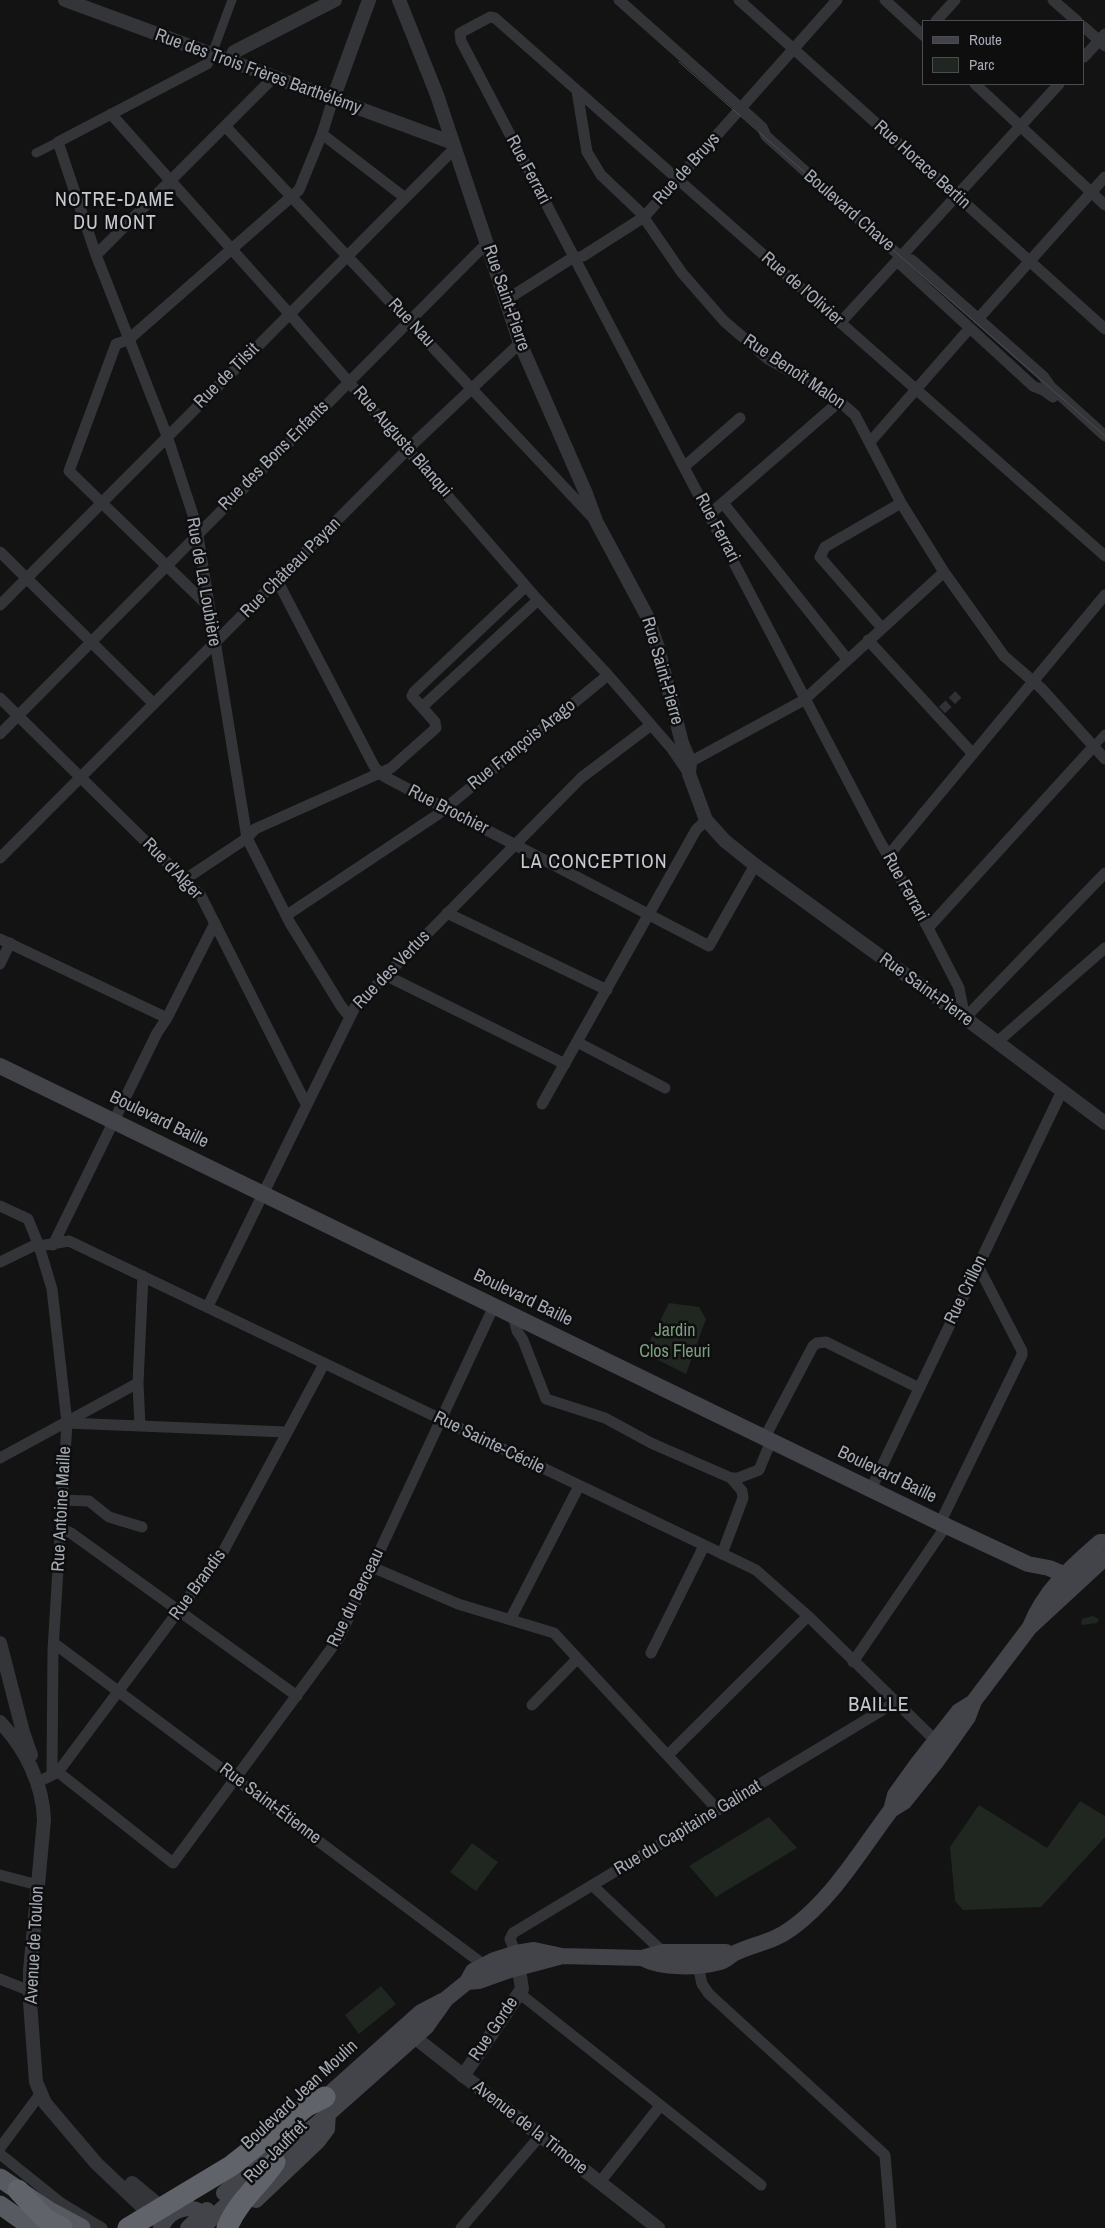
<!DOCTYPE html>
<html>
<head>
<meta charset="utf-8">
<style>
	body { margin:0 }
	#map { position:relative; width:1105px; height:2228px; overflow:hidden; background:#131314; font-family:"Archivo Narrow",sans-serif }
	canvas { display:block }
	.legend { position:absolute; left:922px; top:20px; width:162px; height:65px; box-sizing:border-box; background:#0e0e0f; border:1px solid #4a4c51; margin:0; padding:6px 9px; list-style:none; font-size:15px; color:#a5aab4 }
	.legend li { display:flex; align-items:center; gap:10px; height:25px }
	.legend b { width:25px; border:1px solid #4a4c51 }
</style>
</head>
<body>
<div id="map">
<canvas width="1105" height="2228"></canvas>
<ul class="legend">
<li><b style="height:6px;background:#424449"></b>Route</li>
<li><b style="height:14px;background:#1f2720"></b>Parc</li>
</ul>
</div>
<script>
const context = document.querySelector('canvas').getContext('2d');
context.lineJoin = 'round';
function fillPath(path, color) {
  context.fillStyle = color;
  context.fill(path, 'evenodd');
}
function trace(path, color, width, dash) {
  context.strokeStyle = color;
  context.lineWidth = width;
  context.lineCap = dash ? 'butt' : 'round';
  context.setLineDash(dash || []);
  context.stroke(path);
}
function label(font, color, halo, rows, align = 'center') {
  context.font = font + ' "Archivo Narrow",sans-serif';
  context.lineWidth = 5;
  context.setLineDash([]);
  context.textBaseline = 'middle';
  context.strokeStyle = halo;
  context.fillStyle = color;
  for (const [text, x, y, turn = 0] of rows) {
    context.save();
    context.translate(x, y);
    context.rotate((+turn || 0) * Math.PI / 180);
    context.textAlign = isNaN(turn) ? turn : align;
    if (halo) context.strokeText(text, 0, 0);
    context.fillText(text, 0, 0);
    context.restore();
  }
}
const green = new Path2D(`
	M669,1303L699,1307L706,1319L686,1374L644,1353Z
	M1092,1616L1099,1619L1097,1623L1081,1625L1082,1619Z
	M1080,1801L1105,1816V1837L1041,1907L963,1910L955,1901L950,1847L979,1805L1047,1848Z
	M769,1817L797,1848L716,1897L689,1866Z
	M472,1843L498,1862L476,1891L450,1872Z
	M381,1986L396,2004L359,2034L345,2015Z`);
const pedestrianTunnel = new Path2D(`
	M942,710L960,693`);
const pedestrian = new Path2D(`
	M212,54L232,0
	M36,153L58,142
	M1094,746L1105,734`);
const minor = new Path2D(`
	M619,0L762,127L766,136L901,257L912,260L1043,376L1050,386L1105,436
	M739,0L1105,329
	M885,0L924,36
	M1053,0L1077,21
	M936,21L955,0
	M1084,27L1105,46
	M212,54L207,64L58,142L96,255L167,436L196,524L247,838L290,923L341,1006L349,1016
	M1084,57L1105,34
	M975,84L1105,205
	M577,91L587,152L601,175L640,212L682,273L724,321L768,359L833,396L855,415L901,503L944,572L1004,656L1042,689L1105,759
	M111,114L294,319L538,600L608,675L672,749L689,774
	M225,126L593,518
	M322,134L404,197
	M96,255L273,78
	M897,261L1033,386L1045,391L1053,397
	M506,300L569,260L583,256L644,217L837,0
	M978,319L1105,177
	M840,323L1059,84
	M870,442L969,329
	M685,466L740,418
	M723,503L847,659
	M710,514L840,401
	M0,552L154,704
	M278,582L374,766L380,774L387,778L709,946L755,865
	M209,604L204,602L69,471L116,344L128,340L299,190L322,134L333,99
	M0,605L455,148
	M882,628L820,557L825,547L901,503
	M868,640L973,754
	M0,698L201,896L306,1104
	M422,707L538,600
	M0,734L481,249L488,246
	M690,762L804,700L944,572
	M888,856L1105,595
	M0,858L413,444L520,343
	M184,880L247,838L255,829L391,768L436,728L435,722L412,696L414,692L526,586
	M447,913L607,990
	M287,915L437,815L608,675
	M928,928L1094,746
	M0,939L167,1018
	M0,964L10,943
	M385,975L565,1064
	M965,1018L959,988L928,928L878,838L461,41L460,33L490,17L495,18L1105,556
	M965,1018L1105,873
	M577,1042L665,1088
	M996,1043L1105,948
	M542,1104L696,830L706,820
	M0,1206L28,1219L39,1246L69,1241L756,1570L808,1616L940,1745
	M53,1245L157,1033L167,1018L215,923
	M0,1262L33,1246H39L52,1289L67,1423L53,1650L52,1774
	M208,1306L355,1007L581,778L651,725
	M513,1315L517,1331L523,1340L546,1399L605,1418L651,1443L731,1478L742,1491L743,1498L722,1554
	M67,1423L286,1432
	M140,1426L138,1383L143,1276
	M765,1437L813,1346L817,1343L826,1342L919,1388
	M0,1458L138,1383
	M731,1478H738L759,1470L771,1441
	M871,1489L1062,1091
	M61,1500L89,1501L109,1517L142,1527
	M940,1523L1022,1355V1351L978,1266
	M60,1528L71,1533L297,1696
	M372,1567L458,1604L554,1633L718,1810
	M511,1618L579,1486
	M55,1644L484,1965
	M651,1653L704,1546
	M853,1662L946,1526
	M532,1705L577,1659
	M668,1755L808,1616
	M58,1772L173,1863L339,1638L494,1306
	M38,1782L58,1772L224,1550L324,1364
	M0,1875L38,1885
	M592,1885L663,1952
	M518,1959L510,1939L513,1933L894,1703
	M697,1961L702,1984L709,1994L885,2155L891,2228
	M0,1979L30,1991
	M519,1993L761,2185
	M0,2148L41,2093
	M0,2154L61,2203L102,2228
	M600,2182L660,2106
	M461,2228L540,2136`);
const tertiary = new Path2D(`
	M65,0L453,143
	M399,0L437,95L520,343L585,491L596,521L647,616L658,648L682,743L690,762L689,774L706,820L725,841L755,865L965,1018L1105,1123
	M230,61L234,52L335,0
	M333,99L369,0
	M0,1643L23,1732L31,1755
	M0,1722C25,1748 43,1784 44,1820L30,1971V2002L36,2082L45,2103L96,2163L156,2220
	M410,2028L418,2040L658,2228
	M463,2076L522,1989L520,1976L510,1960
	M132,2183L167,2212`);
const secondary = new Path2D(`
	M0,1066L940,1523L1028,1564L1049,1568L1080,1581
	M1030,1627C1044,1591 1071,1567 1100,1542H1105
	M891,1810L895,1795L918,1763L959,1711L972,1703
	M642,1958C662,1969 698,1968 720,1962C725,1961 729,1957 733,1954C752,1944 772,1943 792,1928C833,1898 861,1850 891,1810L904,1802L936,1762L968,1717L974,1701L1030,1627L1105,1558
	M467,1982L479,1981L510,1970L559,1957
	M317,2105L421,2012L442,2001
	M266,2169L426,2027L446,1999L467,1982L473,1971L494,1960L516,1953L534,1950L562,1956L642,1958L663,1952H726
	M224,2193L294,2127
	M256,2200L318,2141L327,2129L328,2112
	M161,2228C169,2208 193,2201 208,2218
	M188,2228L207,2210
	M202,2228L244,2188`);
const trunk = new Path2D(`
	M0,2178L49,2211L81,2228
	M0,2205L33,2228`);
const motorway = new Path2D(`
	M18,2190L44,2218L62,2228
	M128,2228L231,2166L307,2106L325,2097
	M227,2228C237,2202 260,2185 275,2162`);
const tram = new Path2D(`
	M679,62L1105,436`);
const streetNames = [
	["Rue des Trois Frères Barthélémy",258,72,20],
	["Rue Horace Bertin",922,165,42],
	["Rue de Bruys",687,169,-48],
	["Rue Ferrari",528,170,62],
	["Boulevard Chave",849,211,41],
	["Rue de l'Olivier",802,289,41],
	["Rue Saint-Pierre",506,298,71],
	["Rue Nau",411,323,47],
	["Rue Benoît Malon",794,372,34],
	["Rue de Tilsit",227,376,-45],
	["Rue Auguste Blanqui",402,442,49],
	["Rue des Bons Enfants",274,456,-45],
	["Rue Ferrari",717,528,62],
	["Rue Château Payan",291,568,-45],
	["Rue de La Loubière",203,582,80],
	["Rue Saint-Pierre",662,671,74],
	["Rue François Arago",522,745,-39],
	["Rue Brochier",448,810,27],
	["Rue d'Alger",172,869,46],
	["Rue Ferrari",905,887,61],
	["Rue des Vertus",392,970,-46],
	["Rue Saint-Pierre",926,990,36],
	["Boulevard Baille",159,1120,26],
	["Rue Crillon",966,1290,-64],
	["Boulevard Baille",523,1298,26],
	["Rue Sainte-Cécile",489,1443,26],
	["Boulevard Baille",887,1475,26],
	["Rue Antoine Maille",62,1509,-87],
	["Rue Brandis",198,1585,-54],
	["Rue du Berceau",356,1598,-64],
	["Rue Saint-Étienne",270,1804,37],
	["Rue du Capitaine Galinat",688,1828,-31],
	["Avenue de Toulon",35,1945,-87],
	["Rue Gorde",494,2029,-56],
	["Boulevard Jean Moulin",300,2095,-43],
	["Avenue de la Timone",530,2128,38],
	["Rue Jauffret",276,2152,-45]
];
const parkNames = [
	["Jardin",675,1331],
	["Clos Fleuri",675,1352]
];
const quarterNames = [
	["NOTRE-DAME",115,201],
	["DU MONT",115,224],
	["LA CONCEPTION",594,863],
	["BAILLE",879,1706]
];
fillPath(green, '#1f2720');
trace(pedestrianTunnel, '#303134', 9, [9, 4.5]);
trace(pedestrian, '#343539', 9);
trace(minor, '#343539', 11);
trace(tertiary, '#343539', 14);
trace(secondary, '#424449', 16);
trace(trunk, '#585a61', 19);
trace(motorway, '#60636a', 21);
trace(tram, '#4b4d52', 1);
label('18px', '#a5aab4', '#0e0e0f', streetNames);
label('18px', '#7d9e7d', '#0e0e0f', parkNames);
context.letterSpacing = '1px';
label('20px', '#c6c9d0', '#0e0e0f', quarterNames);
context.letterSpacing = '0px';
</script>
</body>
</html>
